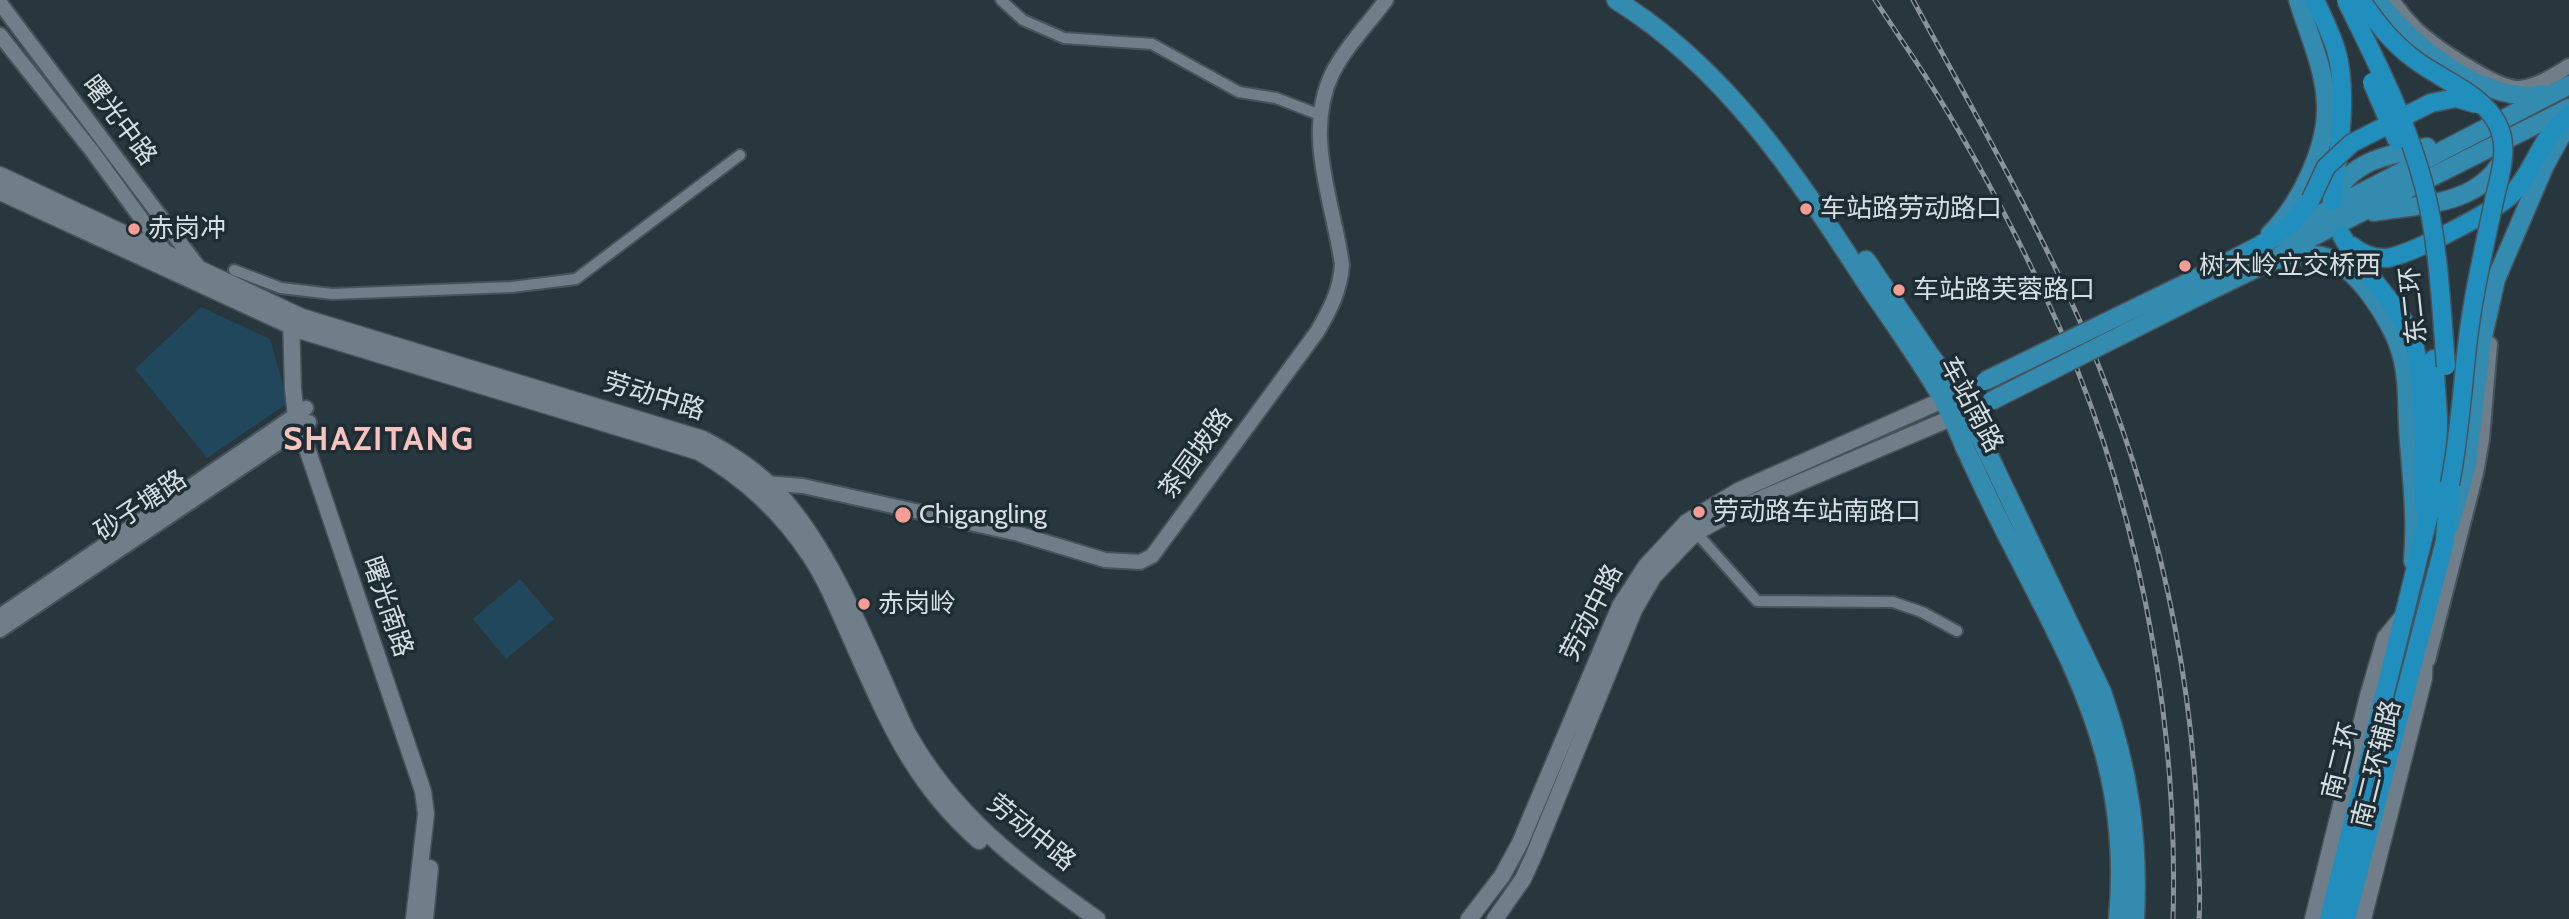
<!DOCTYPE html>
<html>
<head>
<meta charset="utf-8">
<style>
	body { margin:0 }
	canvas { display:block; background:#28363e }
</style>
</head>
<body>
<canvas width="2569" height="919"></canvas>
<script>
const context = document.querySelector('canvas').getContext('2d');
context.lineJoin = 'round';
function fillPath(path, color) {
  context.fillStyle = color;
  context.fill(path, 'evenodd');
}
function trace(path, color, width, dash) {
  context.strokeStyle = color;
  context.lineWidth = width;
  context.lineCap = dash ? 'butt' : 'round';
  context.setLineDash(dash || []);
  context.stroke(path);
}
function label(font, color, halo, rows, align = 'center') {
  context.font = font + ' Cabin,"Noto Sans SC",sans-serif';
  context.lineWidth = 7;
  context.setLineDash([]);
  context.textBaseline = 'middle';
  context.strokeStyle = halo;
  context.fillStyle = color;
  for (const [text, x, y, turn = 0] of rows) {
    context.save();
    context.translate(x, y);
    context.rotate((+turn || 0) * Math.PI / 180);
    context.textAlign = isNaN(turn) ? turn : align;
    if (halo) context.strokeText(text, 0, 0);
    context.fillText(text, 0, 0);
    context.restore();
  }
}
const green = new Path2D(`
	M201,307L270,339L288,403L207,458L135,369Z
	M520,579L554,619L506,659L473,619Z`);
const minor = new Path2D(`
	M1001,0L1023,20L1064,38L1152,44L1239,92L1276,98L1320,115
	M234,270L281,288L332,294L512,287L576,279L740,155
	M1693,529L1757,601L1893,602L1922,612L1957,631`);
const tertiary = new Path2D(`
	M2392,0C2399,10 2407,20 2416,29C2434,46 2496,89 2519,88C2536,87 2555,75 2569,66
	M0,3L199,268
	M0,35L92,151L167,254
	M764,483L803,486L1019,534L1105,560L1140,562L1152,556L1317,332C1330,310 1340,291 1342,265C1334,204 1303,135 1332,74C1344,49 1369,23 1386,0
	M0,616L306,408
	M0,630L309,422
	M2428,660L2476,473L2482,439L2490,344`);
const secondary = new Path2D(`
	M0,175L302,317L703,439C726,451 750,466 769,484C830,541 870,653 906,730C952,814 1020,865 1097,919
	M0,192L302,331L699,452C744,478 782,513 810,556C826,580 837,607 848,632C885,714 910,781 979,841
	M291,318L293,389L296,416L423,791L426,814L414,919
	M425,919L430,868
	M1469,919L1502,876L1520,843L1620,606L1646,566L1687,522L1738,491L1954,395
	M1495,919L1523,879L1534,855L1634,610L1653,577L1688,540L1697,532L1742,507L1963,413
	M2313,919L2368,696L2385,638L2403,616
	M2363,919L2424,678L2425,635`);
const primary = new Path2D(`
	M1616,0C1726,68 1796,175 1865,281C1891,320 1919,358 1942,398C1951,414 1958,431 1965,448C1980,480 1995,513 2012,545C2046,613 2084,679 2104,753C2119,807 2123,863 2118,919
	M2378,0C2410,45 2485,105 2543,94
	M2332,201C2350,159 2387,156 2427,147
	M2374,212C2421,204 2478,206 2503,159
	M2270,234C2300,204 2328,147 2326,104C2325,69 2308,33 2298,0
	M1866,260L1930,355L1959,393L2102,692C2129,769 2139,837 2135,919
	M2269,262C2285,258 2304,252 2322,256C2356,264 2392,321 2401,353C2408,376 2407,403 2408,427C2411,472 2417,516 2413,561
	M2195,279L2569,85
	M2203,294L2269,262L2314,236L2569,108
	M2450,525L2467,464L2482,341L2496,279L2545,165L2569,122`);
const trunk = new Path2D(`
	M2315,0C2322,16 2331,33 2336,50C2349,94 2338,156 2332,201
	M2342,236C2360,269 2389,294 2407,327C2428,366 2424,462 2424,507
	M2352,246C2362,254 2373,259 2387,258C2410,255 2495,211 2512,194C2527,179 2535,157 2547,139C2553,130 2561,123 2569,115
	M2255,249L2291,224L2311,199
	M2329,919L2437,482L2438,417L2434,359
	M2346,919L2445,541L2450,471`);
const rail = new Path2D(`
	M1875,0C1899,37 1925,73 1947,111C1983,171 2016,234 2046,298C2135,485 2179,712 2173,919
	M1913,0C1967,99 2023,197 2070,299C2147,466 2192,651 2198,835C2198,863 2201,891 2199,919`);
const primaryBridge = new Path2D(`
	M1985,381L2195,279
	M1991,401L2203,294`);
const trunkBridge = new Path2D(`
	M2346,0C2376,61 2407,121 2424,186C2439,244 2441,307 2446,366
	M2361,0C2376,22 2392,43 2414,59C2441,80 2480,92 2497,123C2511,149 2498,180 2493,206C2483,253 2472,300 2467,347C2462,393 2459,439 2450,484
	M2372,82L2397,140
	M2311,199L2326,167L2352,143L2431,103L2456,98L2477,104`);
const markers = [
	[1806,209,7,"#f59c95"],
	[134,229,7,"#f59c95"],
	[2185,266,7,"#f59c95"],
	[1899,290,7,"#f59c95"],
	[1699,512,7,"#f59c95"],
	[903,515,9,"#f59c95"],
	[864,604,7,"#f59c95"]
];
const streetNames = [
	["曙光中路",119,121,53],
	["东二环",2414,305,-96],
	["劳动中路",654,397,17],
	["车站南路",1971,405,62],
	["茶园坡路",1196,454,-54],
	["砂子塘路",141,506,-34],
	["曙光南路",387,607,71],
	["劳动中路",1592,613,-63],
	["南二环",2341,761,-76],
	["南二环辅路",2377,764,-76],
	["劳动中路",1031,833,39]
];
const poiNames = [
	["车站路劳动路口",1820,209],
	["赤岗冲",148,229],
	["树木岭立交桥西",2199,266],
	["车站路芙蓉路口",1913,290],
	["劳动路车站南路口",1713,512],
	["Chigangling",919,515],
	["赤岗岭",878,604]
];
const districtNames = [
	["SHAZITANG",379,440]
];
fillPath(green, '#20475c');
trace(minor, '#47535a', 14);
trace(tertiary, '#47535a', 18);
trace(secondary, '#47535a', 19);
trace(primary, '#47535a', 21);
trace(trunk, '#47535a', 21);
trace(minor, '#6f7e88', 10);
trace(tertiary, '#6f7e88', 14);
trace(secondary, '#6f7e88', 16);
trace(primary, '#348bb0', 18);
trace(trunk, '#208fbd', 18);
trace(rail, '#89949a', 5);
trace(rail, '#1e2c33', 2.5, [8]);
trace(primaryBridge, '#47535a', 21, []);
trace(trunkBridge, '#47535a', 21, []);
trace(primaryBridge, '#348bb0', 18);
trace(trunkBridge, '#208fbd', 18);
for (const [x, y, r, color] of markers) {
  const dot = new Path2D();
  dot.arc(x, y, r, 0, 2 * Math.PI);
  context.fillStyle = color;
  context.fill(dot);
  trace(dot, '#1e2c33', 2.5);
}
label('26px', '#d6dfe4', '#1e2c33', streetNames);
label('26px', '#d6dfe4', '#1e2c33', poiNames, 'left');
context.letterSpacing = '2px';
label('bold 33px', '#f7c3be', '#1e2c33', districtNames);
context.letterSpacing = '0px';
</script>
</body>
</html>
